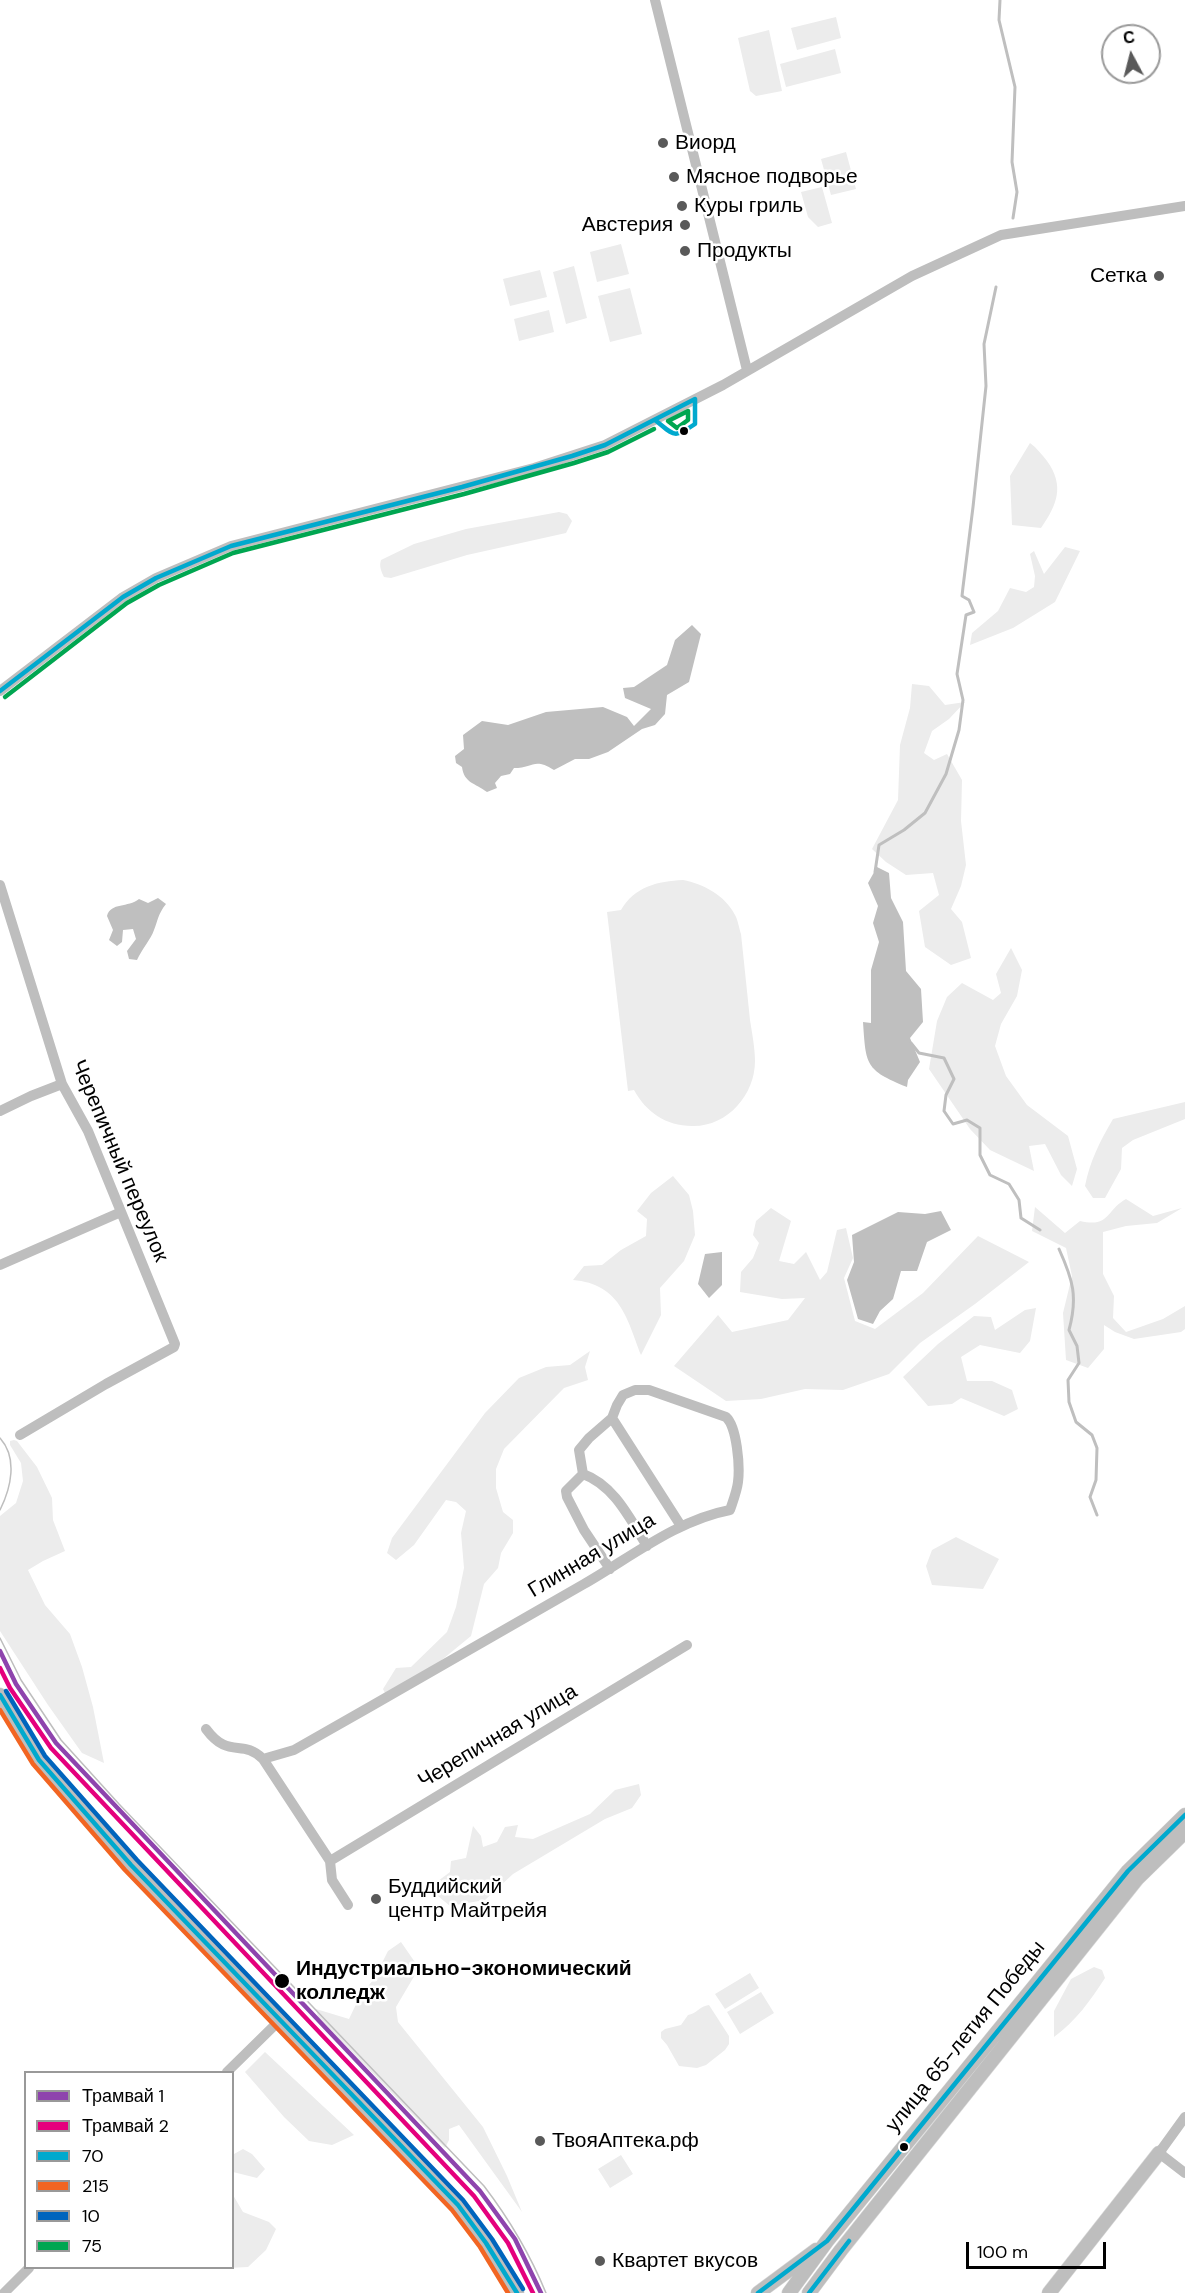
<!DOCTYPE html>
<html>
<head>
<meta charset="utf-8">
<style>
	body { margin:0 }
	#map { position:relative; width:1185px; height:2293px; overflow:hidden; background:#fff; font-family:"DM Sans",sans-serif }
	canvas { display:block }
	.legend { position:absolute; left:24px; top:2071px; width:210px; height:198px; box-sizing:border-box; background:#fff; border:2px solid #999; margin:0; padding:8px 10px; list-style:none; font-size:18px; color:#000 }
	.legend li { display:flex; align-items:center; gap:12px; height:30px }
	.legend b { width:30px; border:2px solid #999 }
	.north { position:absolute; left:1101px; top:24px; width:60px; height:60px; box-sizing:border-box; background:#fff; border:2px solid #999; border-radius:50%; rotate:353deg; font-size:16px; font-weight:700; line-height:24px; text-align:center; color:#000 }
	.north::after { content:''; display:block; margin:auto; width:21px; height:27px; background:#595959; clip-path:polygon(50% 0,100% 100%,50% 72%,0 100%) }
	.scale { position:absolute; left:966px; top:2242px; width:140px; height:27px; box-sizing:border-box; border:3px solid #000; border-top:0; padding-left:8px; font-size:18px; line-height:21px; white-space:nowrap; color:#000; -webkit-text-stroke:4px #fff; paint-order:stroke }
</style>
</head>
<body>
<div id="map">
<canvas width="1185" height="2293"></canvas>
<ul class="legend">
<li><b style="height:8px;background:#8e44ad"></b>Трамвай 1</li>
<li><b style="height:8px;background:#e5007d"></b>Трамвай 2</li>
<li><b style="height:8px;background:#00a9ce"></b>70</li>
<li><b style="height:8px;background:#f26522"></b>215</li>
<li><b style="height:8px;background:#0065bd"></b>10</li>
<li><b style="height:8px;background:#00a651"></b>75</li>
</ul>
<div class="north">С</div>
<div class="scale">100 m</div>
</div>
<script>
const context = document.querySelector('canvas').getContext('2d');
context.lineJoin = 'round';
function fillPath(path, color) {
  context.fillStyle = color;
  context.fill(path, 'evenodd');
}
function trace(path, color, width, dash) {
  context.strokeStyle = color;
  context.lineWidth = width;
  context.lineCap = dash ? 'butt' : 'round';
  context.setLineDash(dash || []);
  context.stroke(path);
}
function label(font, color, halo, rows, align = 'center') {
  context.font = font + ' "DM Sans",sans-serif';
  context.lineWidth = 5;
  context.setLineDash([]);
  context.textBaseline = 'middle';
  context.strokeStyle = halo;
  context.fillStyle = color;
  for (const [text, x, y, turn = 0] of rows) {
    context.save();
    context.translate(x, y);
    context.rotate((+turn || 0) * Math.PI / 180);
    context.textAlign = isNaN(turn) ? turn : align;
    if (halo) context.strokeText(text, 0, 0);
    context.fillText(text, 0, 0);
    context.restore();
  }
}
const green = new Path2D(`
	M836,17L841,38L797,50L791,28Z
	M769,30L782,91L756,96L750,91L738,38Z
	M835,49L841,73L786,87L780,64Z
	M846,152L856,189L831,195L821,159Z
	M822,187L832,223L818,227L808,217L801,192Z
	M621,244L629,274L597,282L590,252Z
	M574,266L587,318L566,324L553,272Z
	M540,270L547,297L510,306L503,279Z
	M630,288L642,334L610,342L598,296Z
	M549,310L554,332L519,341L514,319Z
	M1030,443C1037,448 1042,455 1047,461C1065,486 1057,505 1041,528L1012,525L1010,476Z
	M559,512L567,514L572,521L566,533L467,555L391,578L384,577C381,571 379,566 381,560L414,544L466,529Z
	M1065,547L1080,551L1055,602L1013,628L970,645L972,633L998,611L1010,588L1026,592L1034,587L1035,576L1030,554L1034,551L1044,574Z
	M912,684L929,686L945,705L965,702L949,719L932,731L924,753L934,760L947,754L962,780L961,821L966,865L961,886L951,909L962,922L971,958L951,965L925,947L919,911L939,895L933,873L906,875L886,862L872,849L898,800L900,745L910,708Z
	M683,880C703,884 725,895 735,915C738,920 739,928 741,934C744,962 747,991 750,1020C752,1033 755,1048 755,1061C755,1095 727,1127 692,1126C666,1126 646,1112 634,1090L628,1091L607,912L621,910C634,887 658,881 683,880Z
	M1011,948L1022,970L1017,996L1001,1024L995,1046L1006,1076L1027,1105L1068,1136L1077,1169L1072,1186L1061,1175L1045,1144L1029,1146L1034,1171L990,1150L970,1129L929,1069L937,1021L947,997L962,983L993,1000L1001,993L996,974Z
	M1185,1102V1119L1133,1140L1122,1148L1121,1169L1105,1198H1093L1085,1186C1090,1161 1100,1141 1113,1119Z
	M673,1176L689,1195L693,1211L695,1235L684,1261L660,1288L661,1315L641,1355C627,1318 620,1284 573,1280L584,1266L602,1265L621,1250L646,1236L647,1219L637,1211L651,1193Z
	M1126,1199L1153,1216L1182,1208L1157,1223L1126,1226L1103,1232V1274L1114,1296L1113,1318L1126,1332L1163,1319L1185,1306V1329L1181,1332L1134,1339L1115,1332L1104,1325V1349L1088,1368L1066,1360L1063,1313L1072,1276L1066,1248L1032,1231L1035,1207L1065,1233L1080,1221C1110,1228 1106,1210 1126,1199Z
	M771,1208L791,1221L779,1261L794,1264L806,1252L820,1280L827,1272L837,1230L846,1228L853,1258L844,1278L855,1321L875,1329L923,1293L978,1236L1029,1262L975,1304L920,1343L889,1374L843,1390L805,1389L761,1399L726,1401L674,1366L718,1315L732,1332L788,1320L805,1298L782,1299L740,1292L741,1272L753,1258L759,1243L753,1235L756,1221Z
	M1036,1308L1030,1341L1020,1353L980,1345L961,1357L967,1381H992L1012,1390L1018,1409L1004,1416L961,1398L952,1404L928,1406L903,1377L938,1344L974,1316L991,1317L995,1330L1025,1310Z
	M590,1351L585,1367L588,1380L564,1388L504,1449L496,1469V1488L503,1512L513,1520V1533L501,1553L498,1568L484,1584L471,1636L432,1668L386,1695L383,1689L396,1668L411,1667L447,1632L456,1607L464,1568L461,1533L466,1511L456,1502L446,1500L414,1545L396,1560L387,1553L392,1538L485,1413L519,1378L546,1367L570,1365Z
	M14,1440L17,1441L37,1467L52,1498L53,1520L65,1551L43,1561L28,1570L45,1605L70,1634L82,1667L93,1707L104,1763L82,1753L48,1705L0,1631V1516L16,1503L23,1481L21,1463L10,1445V1441Z
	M956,1537L999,1559L983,1589L932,1585L926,1566L932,1550Z
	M639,1784L641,1795L632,1808L605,1819L513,1874L485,1900L450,1906L432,1891L438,1881L450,1872L451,1861L466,1858L473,1826L481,1836L483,1847L497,1842L505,1827L518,1825L515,1837L533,1839L567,1824L590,1814L615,1790Z
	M401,1942L419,1968L396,2007L398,2022L483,2127L507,2176L522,2212L459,2125L449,2129V2140L445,2148L318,2017L316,2009L349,2019L360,1996L374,1979L388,1951Z
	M1094,1967L1102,1970L1105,1978C1090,2001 1076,2021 1054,2037V2011L1071,1979Z
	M750,1973L759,1988L725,2009L715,1994Z
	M761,1992L774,2013L740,2034L727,2012Z
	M709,2005L729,2036V2044L725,2050L706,2065L697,2068L679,2066L667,2045L661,2038V2032L665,2029L681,2025L688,2015C696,2014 700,2006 709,2005Z
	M265,2052L354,2135L332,2145L309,2141L284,2117L245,2072Z
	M243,2149L252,2154L265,2169L257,2178L233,2172L234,2154Z
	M621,2155L633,2174L610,2188L598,2169Z
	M233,2195L243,2212L269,2222L276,2229L266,2250L248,2267L228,2268H232Z`);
const water = new Path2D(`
	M692,625L701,634L689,682L667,695L665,714L655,725L642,729L608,752L589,759H575L554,770C534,757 533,768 514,768L510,774L501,776L495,783L497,788L487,792C475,783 464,783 462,767L456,763L455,756L464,749L463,735L482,721L508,725L546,712L603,707L627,717L634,726L651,709L625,698L623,688L634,687L667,665L675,640Z
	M877,867L889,873L891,898L903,922L906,971L921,989L923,1022L910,1038L920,1062L908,1080L907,1087C865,1070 866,1065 863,1022L871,1023V970L879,942L873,923L878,906L868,883Z
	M158,898L166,904C158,914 158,920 154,930C151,939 142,949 137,960L129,959L127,951L136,939L133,929L123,930L122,942L117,946L109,940L113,930L107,916C111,902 128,908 139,899L148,903Z
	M941,1211L951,1230L927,1242L917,1271H901L893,1299L880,1311L873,1324L858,1319L847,1280L854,1262L852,1235L898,1212L925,1214Z
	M722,1252V1285L709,1298L698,1284L705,1254Z`);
const stream = new Path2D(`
	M1000,0L999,20L1015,87L1012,162L1017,192L1013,218
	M875,872L879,845L904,830L925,813L946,774L959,730L963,700L957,674L966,615L974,612L969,600L962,596L963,587L973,507L986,386L984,344L996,287
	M911,1043L919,1053L944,1058L954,1079L946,1095L944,1111L953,1124L967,1120L980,1128V1155L990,1175L1009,1184L1019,1200L1021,1218L1040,1230
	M1059,1249C1073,1280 1078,1297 1069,1330L1077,1346L1079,1363L1068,1380L1069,1402L1076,1422L1092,1435L1097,1448L1096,1480L1090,1497L1097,1515`);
const minor = new Path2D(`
	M655,0L747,370
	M0,691L123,597L156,578L231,546L534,468L605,445L723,385L912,276L1001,235L1185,206
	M0,885L62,1084L88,1131L175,1344L174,1347L106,1384L20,1435
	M0,1111L31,1096L62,1084
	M0,1265L121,1212
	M612,1418L681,1526
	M583,1474C614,1485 630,1519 647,1546
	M206,1729C229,1760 242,1738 263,1759L294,1750C391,1695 488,1639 584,1584C631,1557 677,1520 730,1510C733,1501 737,1491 738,1482C740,1466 737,1427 726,1417L649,1390H635L623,1395L617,1405L612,1418L589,1438L579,1450L583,1474L566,1491L567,1497L584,1530L610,1569
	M263,1759L330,1861L332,1880L348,1905
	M330,1861L687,1645
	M227,2072L280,2020
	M1185,2117L1159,2153L1185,2173
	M4,2293L29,2268`);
const major = new Path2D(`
	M0,1695L39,1760L131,1865L458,2205L486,2243L517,2293
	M758,2293L816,2250
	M789,2293L827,2241L1128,1871L1185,1815
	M809,2293L841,2250L1137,1879L1185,1832
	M1049,2293L1159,2153`);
const tram = new Path2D(`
	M0,1438C18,1458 11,1488 0,1510
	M0,1638L21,1680L61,1740L119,1804L484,2186C510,2220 530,2254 546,2293`);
const bus1 = new Path2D(`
	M0,691L123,597L156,578L231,546L462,487L572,456L605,445L695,399V424C673,439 675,436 655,420
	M0,1695L39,1760L131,1865L458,2205L486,2243L517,2293
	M758,2293L827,2241L1128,1871L1185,1815
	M809,2293L849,2241`);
const bus2 = new Path2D(`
	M0,1710L33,1764L125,1870L452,2210L480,2247L508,2293`);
const bus3 = new Path2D(`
	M6,1691L45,1756L137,1860L463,2200L492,2239L523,2289`);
const bus4 = new Path2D(`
	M688,411V420L677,428L668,421Z
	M5,697L127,603L159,585L233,553L464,494L574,463L608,452L654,429`);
const tram1 = new Path2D(`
	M0,1651L16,1684L56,1743L480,2191L515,2239L541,2293`);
const tram2 = new Path2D(`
	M0,1668L10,1688L51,1748L474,2196L508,2243L533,2293`);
const markers = [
	[663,143,6,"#595959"],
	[674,177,6,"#595959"],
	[682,206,6,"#595959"],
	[685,225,6,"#595959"],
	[685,251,6,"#595959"],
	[1159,276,6,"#595959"],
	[684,431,5,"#000"],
	[376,1899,6,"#595959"],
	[282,1981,8,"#000"],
	[540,2141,6,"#595959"],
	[904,2147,5,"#000"],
	[600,2261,6,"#595959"]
];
const poiNames = [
	["Виорд",675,143],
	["Мясное подворье",686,177],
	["Куры гриль",694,206],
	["Австерия",673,225,"right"],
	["Продукты",697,251],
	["Сетка",1147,276,"right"],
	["Буддийский",388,1887],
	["центр Майтрейя",388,1911],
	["ТвояАптека.рф",552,2141],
	["Квартет вкусов",612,2261]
];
const streetNames = [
	["Черепичный переулок",119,1161,67],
	["Глинная улица",592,1556,-31],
	["Черепичная улица",498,1737,-31],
	["улица 65-летия Победы",966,2037,-51]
];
const stopNames = [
	["Индустриально-экономический",296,1969],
	["колледж",296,1993]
];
fillPath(green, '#ececec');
fillPath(water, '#bfbfbf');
trace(stream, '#bfbfbf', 3);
trace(major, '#dbdbdb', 15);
trace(minor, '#bebebe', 10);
trace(major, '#bebebe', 14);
trace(tram, '#bebebe', 1.5);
trace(bus1, '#00a9ce', 4.5);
trace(bus2, '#f26522', 4.5);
trace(bus3, '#0065bd', 4.5);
trace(bus4, '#00a651', 4.5);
trace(tram1, '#8e44ad', 4.5);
trace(tram2, '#e5007d', 4.5);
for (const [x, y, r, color] of markers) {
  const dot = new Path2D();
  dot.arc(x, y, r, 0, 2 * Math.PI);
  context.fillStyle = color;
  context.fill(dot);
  trace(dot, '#fff', 2);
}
label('21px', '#000', '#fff', poiNames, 'left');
label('21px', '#000', '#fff', streetNames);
label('bold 21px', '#000', '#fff', stopNames, 'left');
</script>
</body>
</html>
